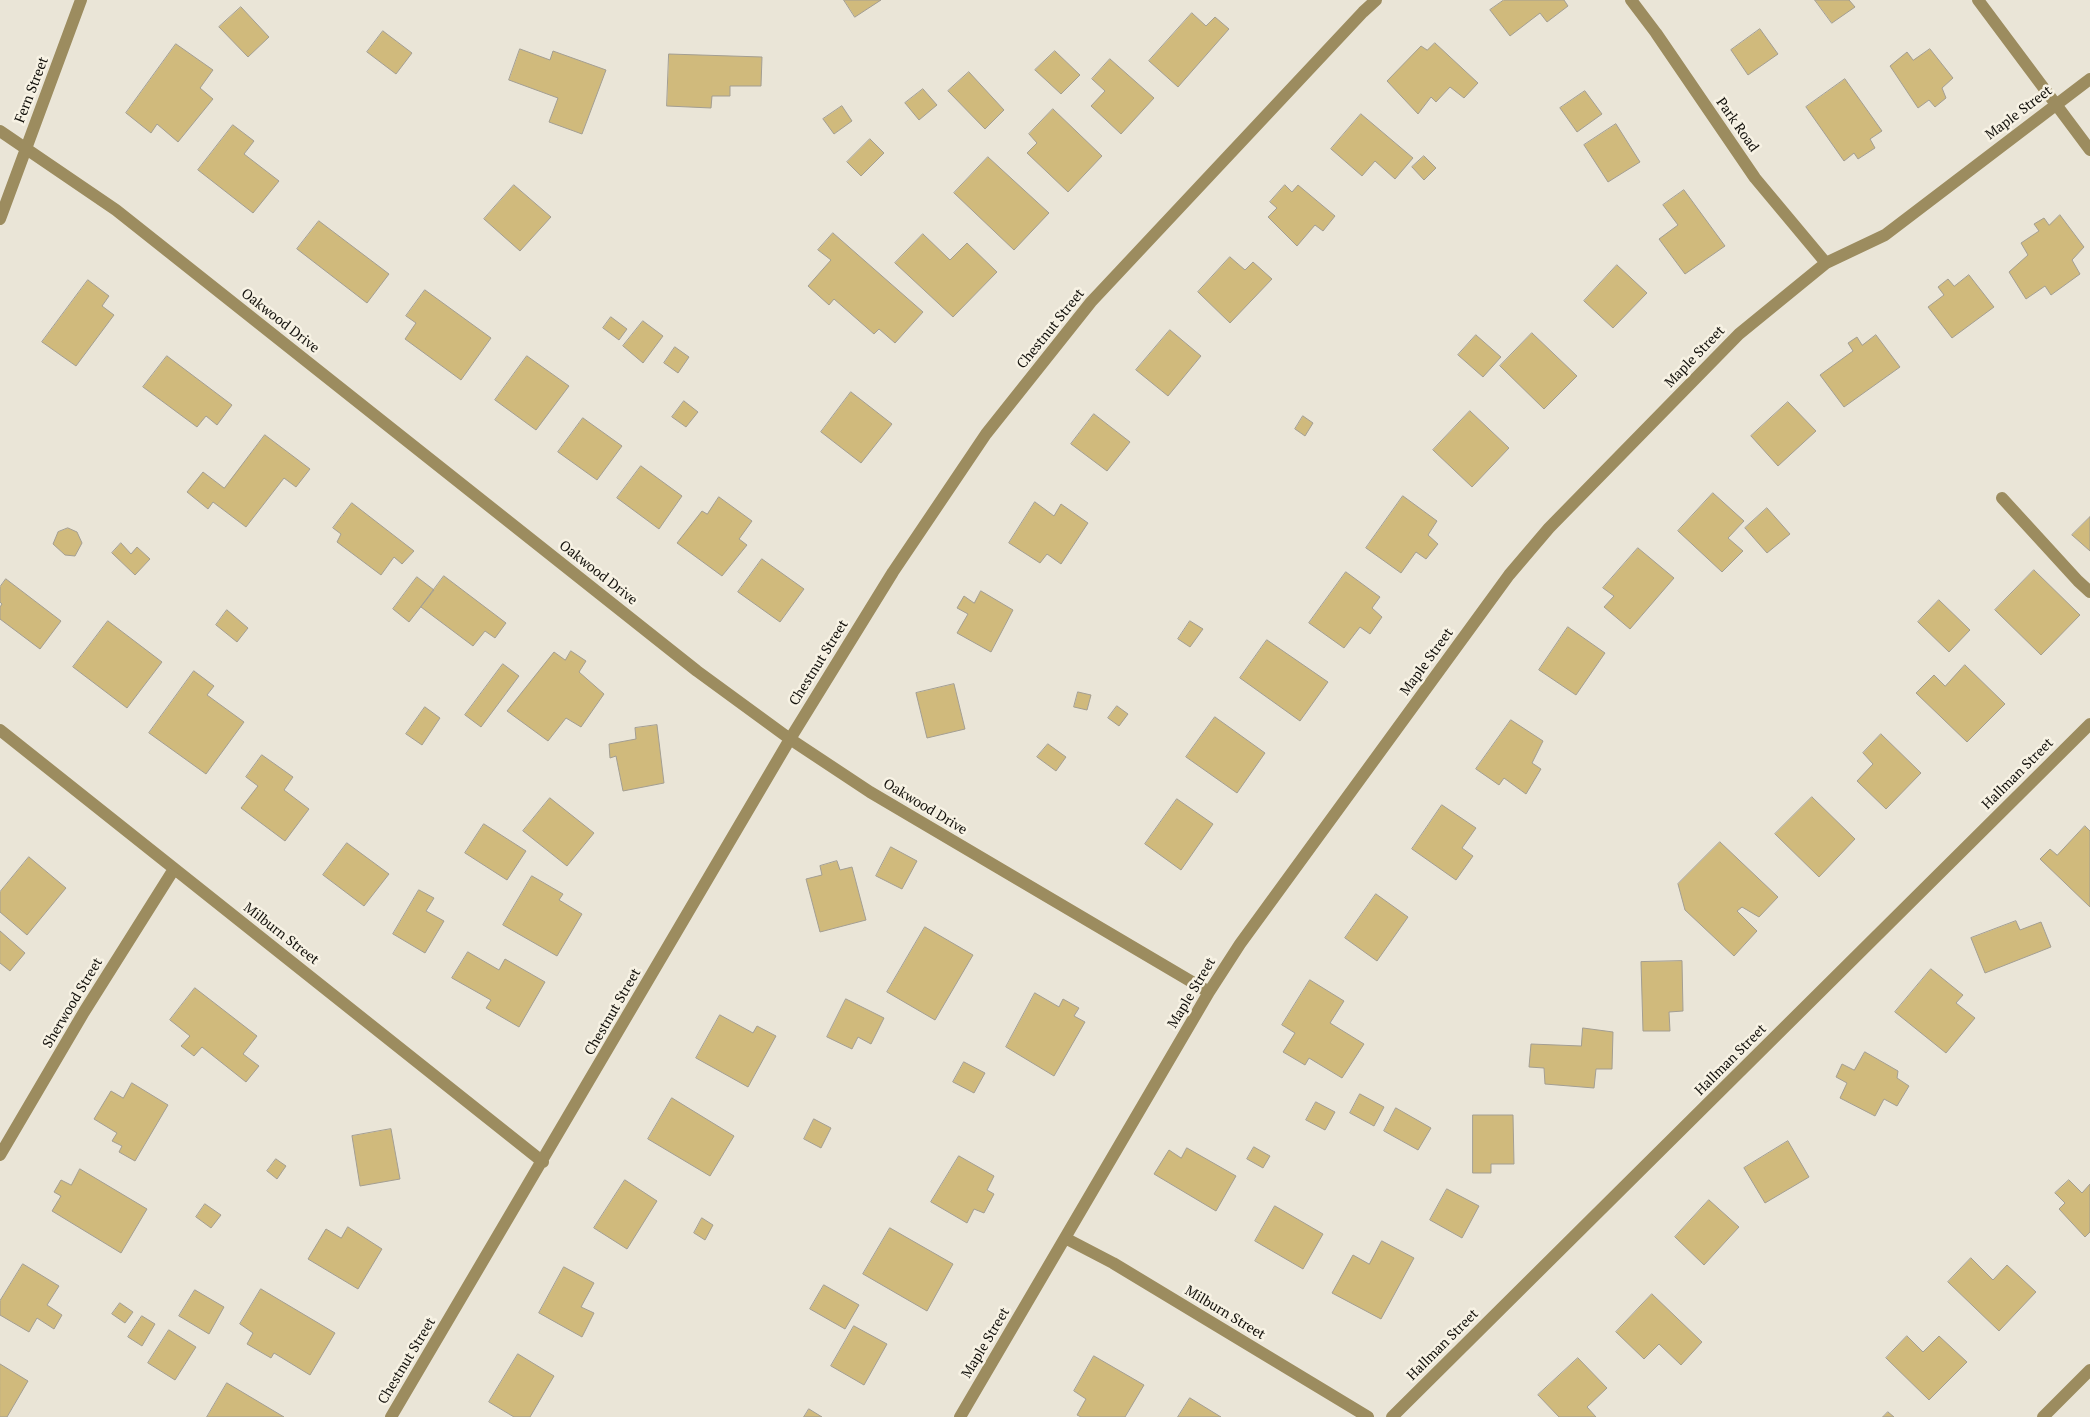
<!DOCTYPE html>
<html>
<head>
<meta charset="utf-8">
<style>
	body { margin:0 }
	canvas { display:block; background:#eae5d7 }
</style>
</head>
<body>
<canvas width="2090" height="1417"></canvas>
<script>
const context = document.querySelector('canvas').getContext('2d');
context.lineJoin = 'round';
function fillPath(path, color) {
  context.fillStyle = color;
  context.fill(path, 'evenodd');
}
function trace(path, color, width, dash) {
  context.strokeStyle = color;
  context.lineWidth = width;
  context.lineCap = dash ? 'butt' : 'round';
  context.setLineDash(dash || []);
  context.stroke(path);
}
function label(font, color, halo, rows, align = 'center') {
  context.font = font + ' "PT Serif",serif';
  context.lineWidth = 5;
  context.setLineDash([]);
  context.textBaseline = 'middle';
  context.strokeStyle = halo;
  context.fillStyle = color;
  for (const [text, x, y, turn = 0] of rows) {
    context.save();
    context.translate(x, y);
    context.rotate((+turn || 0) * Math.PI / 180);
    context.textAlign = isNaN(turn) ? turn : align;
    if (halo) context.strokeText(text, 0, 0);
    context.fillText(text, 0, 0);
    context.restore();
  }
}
const building = new Path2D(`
	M844,0H881L855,17Z
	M1504,0H1564L1568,6L1547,22L1540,13L1510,36L1490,10Z
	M1815,0H1849L1855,7L1832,23Z
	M241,7L269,37L248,57L219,27Z
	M1192,13L1206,26L1215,17L1229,29L1178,87L1149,61Z
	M1760,29L1778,54L1748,75L1731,50Z
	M383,31L412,53L396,74L367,52Z
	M1435,43L1478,83L1464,98L1450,87L1436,102L1431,97L1418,114L1387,81L1421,46L1427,50Z
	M176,44L213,70L200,88L213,99L178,142L157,124L151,133L126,113Z
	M520,49L550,60L553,51L606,70L582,134L549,122L558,98L509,80Z
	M1930,49L1953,78L1942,88L1946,98L1935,107L1929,100L1918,108L1890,66L1907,52L1913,60Z
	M1055,51L1080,75L1061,94L1035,70Z
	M669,54L762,57L761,86H730V96H712L711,108L667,106Z
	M1110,59L1154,98L1121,134L1091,106L1105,91L1092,79Z
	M969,72L1004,110L985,129L948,91Z
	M1845,79L1882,131L1870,139L1875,148L1858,159L1854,153L1844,161L1806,107Z
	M923,89L937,105L919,120L905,103Z
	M1585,91L1602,114L1577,132L1560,108Z
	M842,106L852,121L834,134L823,119Z
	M1053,109L1102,156L1068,192L1027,153L1037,143L1029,134Z
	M1361,114L1413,158L1395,179L1375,161L1362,176L1331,149Z
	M1616,124L1640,162L1608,182L1584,145Z
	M233,125L254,141L244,154L279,181L253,213L198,170Z
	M870,139L884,153L861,176L847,162Z
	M1424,156L1436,168L1424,180L1412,167Z
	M988,157L1049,213L1014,250L954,193Z
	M514,185L551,217L520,251L484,219Z
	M1285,185L1292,192L1298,185L1335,216L1323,231L1315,225L1297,246L1268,217L1277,208L1270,202Z
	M1684,190L1725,246L1685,274L1659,239L1678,225L1663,205Z
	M2060,215L2084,247L2072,260L2080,274L2051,295L2045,286L2026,299L2009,272L2028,255L2021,243L2039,231L2034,224L2044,218L2049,225Z
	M319,221L389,274L367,303L297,249Z
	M833,233L923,312L895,343L879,329L874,334L834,299L829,305L808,286L831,260L818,250Z
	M923,234L950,260L967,243L997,272L953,317L895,263Z
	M1230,257L1245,270L1253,262L1272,279L1230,323L1198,292Z
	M1617,265L1647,293L1613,328L1584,301Z
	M1969,275L1994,307L1952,338L1928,307L1944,295L1938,287L1948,279L1954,286Z
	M88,280L109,296L102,306L114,315L76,366L42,342Z
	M425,290L491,338L461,380L405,339L416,323L406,316Z
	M611,317L627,329L619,340L603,328Z
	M643,321L663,336L643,363L623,346Z
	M1170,330L1201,356L1168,396L1136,370Z
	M1532,333L1577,376L1544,409L1500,366Z
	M1476,335L1501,357L1483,377L1458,355Z
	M1876,335L1900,367L1844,407L1820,375L1853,351L1848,343L1857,337L1862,345Z
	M675,347L689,357L678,373L664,363Z
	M167,356L232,405L217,425L206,416L197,427L143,387Z
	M527,356L569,386L536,430L495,400Z
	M851,392L892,424L861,463L821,432Z
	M684,401L698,412L686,427L672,417Z
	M1788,402L1816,431L1778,466L1751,436Z
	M1470,411L1509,448L1472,487L1433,450Z
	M1094,414L1130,442L1107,471L1071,444Z
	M1303,416L1313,423L1305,436L1295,429Z
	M583,418L622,446L597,480L558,452Z
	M265,435L310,469L296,487L284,478L246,527L213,502L208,509L187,492L203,472L224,488Z
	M641,466L682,496L659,529L617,498Z
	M1713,493L1744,521L1728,538L1743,551L1722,572L1678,531Z
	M1403,496L1437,521L1428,535L1438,544L1426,559L1416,552L1401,573L1366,548Z
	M719,497L752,521L739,539L747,545L722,576L677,543L702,511L707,514Z
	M1035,502L1054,516L1061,504L1088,523L1061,564L1047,554L1040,563L1009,543Z
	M352,503L414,551L402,564L394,557L381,575L337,542L341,534L333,528Z
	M1767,508L1790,534L1767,553L1745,528Z
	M2090,517V551L2072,535Z
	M68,528L77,532L82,543L75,556L65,555L53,544L58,532Z
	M121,543L131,554L137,547L150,559L135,575L112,553Z
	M1638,548L1674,578L1630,629L1604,607L1614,596L1603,588Z
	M762,559L804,589L780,622L738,592Z
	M2034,570L2080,615L2041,655L1995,610Z
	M1346,572L1380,597L1372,608L1382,617L1370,634L1360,627L1344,648L1309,623Z
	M444,576L506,623L495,638L485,631L473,646L421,607Z
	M417,577L434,590L409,622L393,609Z
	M6,579L61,621L40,649L0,619V607L2,604L0,602V587Z
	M981,591L1013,610L991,652L957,633L968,614L957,608L964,596L974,603Z
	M1939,600L1970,630L1949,652L1918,622Z
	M227,610L248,628L237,642L216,625Z
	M108,621L162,662L127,708L73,667Z
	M1190,621L1203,629L1190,647L1178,639Z
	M1568,627L1605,653L1576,695L1539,670Z
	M1267,640L1328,682L1300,721L1240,678Z
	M571,651L586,661L579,672L604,694L581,727L566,718L548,741L507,711L554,652L565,660Z
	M503,664L519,676L481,727L465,715Z
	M1965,665L2005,704L1967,742L1916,693L1934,675L1945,686Z
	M194,671L214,686L207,695L244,722L206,774L149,733Z
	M954,684L965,729L927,738L916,693Z
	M1078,692L1091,695L1087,710L1074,707Z
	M1117,706L1128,714L1119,726L1108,718Z
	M425,707L440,718L422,745L406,734Z
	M1215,717L1265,753L1237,793L1186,757Z
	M1511,720L1543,741L1532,763L1541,769L1526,794L1504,778L1499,785L1476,769Z
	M657,725L664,783L623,791L616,756L610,758L609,744L636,739L635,728Z
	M1881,734L1921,773L1886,809L1857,781L1873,764L1863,753Z
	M1048,744L1066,757L1056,771L1037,757Z
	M262,755L293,777L284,790L309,809L285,841L241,808L258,786L246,777Z
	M1812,797L1855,839L1819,877L1775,834Z
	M550,798L594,833L567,866L523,831Z
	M1177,799L1213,824L1181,870L1145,844Z
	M1442,805L1476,828L1462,848L1473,856L1456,880L1412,849Z
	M484,824L526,851L507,880L465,853Z
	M2085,826L2090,831V907L2040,859L2050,849L2057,855Z
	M1720,842L1778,897L1759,917L1742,907L1737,911L1757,931L1734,956L1685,910L1678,884Z
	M347,843L389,874L364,906L323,875Z
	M891,847L917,861L902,889L876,876Z
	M29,857L66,888L27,935L0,912V892Z
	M837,861L840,870L852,867L866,920L820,932L806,879L822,875L820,866Z
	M532,876L563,894L559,900L582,914L557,956L503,925Z
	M419,890L434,898L426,911L444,921L425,953L393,934Z
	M1376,894L1408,917L1377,961L1345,938Z
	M2016,921L2020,930L2041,922L2051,947L1985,973L1971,938Z
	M925,927L973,955L935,1020L887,992Z
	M0,931L25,953L10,971L0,963Z
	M468,952L499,970L505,959L545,982L519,1027L486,1008L491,1000L452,978Z
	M1682,961L1683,1011L1669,1012L1670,1031H1643L1641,962Z
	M1931,969L1963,995L1956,1003L1975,1018L1946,1053L1895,1012Z
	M1310,980L1344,1001L1330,1023L1364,1044L1342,1078L1309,1058L1305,1065L1283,1052L1295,1033L1282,1025Z
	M195,988L257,1036L243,1054L259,1066L246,1082L202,1047L194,1056L181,1046L190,1036L170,1020Z
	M1035,993L1059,1007L1063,999L1079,1008L1074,1016L1085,1022L1054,1076L1006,1047Z
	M846,999L884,1018L871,1044L858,1037L852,1049L827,1037Z
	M720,1015L753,1033L757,1026L776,1036L748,1087L696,1058Z
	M1583,1028L1613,1032L1612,1069H1596L1594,1088L1545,1084L1544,1068L1529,1067L1531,1044L1581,1046Z
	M1865,1052L1898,1071L1897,1078L1909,1086L1897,1106L1884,1099L1875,1116L1840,1098L1847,1083L1836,1077L1842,1064L1854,1070Z
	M964,1062L985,1073L974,1093L953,1082Z
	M132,1083L168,1105L135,1161L119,1152L122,1146L112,1141L117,1133L94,1119L111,1091L123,1098Z
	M1360,1094L1384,1107L1374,1126L1350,1113Z
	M672,1098L734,1136L710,1176L648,1139Z
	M1316,1102L1335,1112L1325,1130L1306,1120Z
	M1396,1108L1431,1128L1418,1150L1384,1131Z
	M1473,1115H1513L1514,1164H1491V1173H1473Z
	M814,1119L831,1128L821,1148L804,1139Z
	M391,1129L400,1179L360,1186L352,1136Z
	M1788,1141L1809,1177L1765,1203L1744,1168Z
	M1254,1147L1270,1156L1263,1168L1247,1159Z
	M1187,1148L1236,1176L1216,1211L1154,1174L1169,1150L1181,1158Z
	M959,1156L994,1176L987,1190L994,1194L984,1213L974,1209L967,1223L931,1202Z
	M276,1159L286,1166L277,1179L267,1171Z
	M80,1169L147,1209L121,1253L52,1211L61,1196L54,1192L61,1180L71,1185Z
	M625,1180L657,1201L627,1249L594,1228Z
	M2069,1180L2082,1193L2090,1184V1232L2085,1237L2059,1209L2065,1203L2055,1193Z
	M1447,1189L1479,1206L1462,1238L1430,1220Z
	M1709,1200L1739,1227L1704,1265L1675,1237Z
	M205,1204L221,1215L211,1228L196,1217Z
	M1275,1206L1323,1234L1303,1269L1255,1241Z
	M702,1218L713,1225L705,1240L694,1233Z
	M348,1227L382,1249L358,1289L308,1259L326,1229L341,1238Z
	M890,1228L953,1264L927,1311L863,1274Z
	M1382,1241L1414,1258L1381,1319L1332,1293L1353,1255L1369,1264Z
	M1971,1258L1993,1280L2007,1265L2036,1292L1999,1331L1948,1282Z
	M23,1264L59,1286L47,1305L62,1315L54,1329L37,1318L29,1332L0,1315V1301Z
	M564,1267L594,1283L581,1307L594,1313L582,1337L539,1313Z
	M824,1285L859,1305L845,1329L810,1309Z
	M261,1289L335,1333L310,1375L274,1353L271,1358L247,1344L253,1333L240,1324Z
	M195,1290L224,1307L209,1334L179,1316Z
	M1652,1294L1702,1342L1681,1365L1659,1344L1644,1359L1616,1332Z
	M120,1303L133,1312L125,1323L112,1314Z
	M142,1316L155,1324L142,1346L128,1337Z
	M854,1326L887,1344L864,1385L831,1366Z
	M169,1330L196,1347L175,1380L148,1363Z
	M1907,1336L1923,1352L1939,1336L1967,1362L1929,1400L1886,1358Z
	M518,1354L554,1376L530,1417H514L489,1402Z
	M1094,1356L1144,1385L1125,1417H1081L1077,1415L1086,1399L1074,1391Z
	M1578,1358L1607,1388L1587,1407L1596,1417H1559L1538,1395Z
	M0,1364L28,1381L7,1417H0Z
	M227,1383L284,1417H207Z
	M1190,1398L1221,1417H1178Z
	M809,1409L822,1417H804Z
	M1888,1412L1894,1417H1883Z`);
const minor = new Path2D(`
	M1631,0L1656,33L1755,178L1826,263
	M1978,0L2090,150
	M0,131L116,210L697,671L790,739L870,792L1209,992
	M0,219L81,0
	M2002,498L2078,581L2090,592
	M0,730L543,1162
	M0,1155L84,1012L174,869
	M1065,1238L1113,1263L1368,1417
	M391,1417L790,739L893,572L986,434L1091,302L1363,12L1376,0
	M960,1417L1209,992L1240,944L1509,575L1549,528L1739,334L1826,263L1885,235L2090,79
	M1392,1417L2090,724
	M2043,1417L2090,1370`);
const streetNames = [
	["Fern Street",32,90,-69],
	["Maple Street",2019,113,-37],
	["Park Road",1737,125,55],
	["Oakwood Drive",280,321,38],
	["Chestnut Street",1051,329,-51],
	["Maple Street",1695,357,-46],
	["Oakwood Drive",598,573,38],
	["Maple Street",1427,662,-54],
	["Chestnut Street",819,663,-58],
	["Hallman Street",2018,774,-45],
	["Oakwood Drive",925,807,31],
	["Milburn Street",281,934,38],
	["Maple Street",1192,993,-59],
	["Sherwood Street",73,1003,-59],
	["Chestnut Street",613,1012,-60],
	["Hallman Street",1731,1060,-45],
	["Milburn Street",1225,1313,31],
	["Maple Street",986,1343,-59],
	["Hallman Street",1443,1345,-45],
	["Chestnut Street",407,1361,-59]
];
fillPath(building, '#d0ba7c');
trace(building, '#a39e92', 1);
trace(minor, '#9c8c5f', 12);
label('14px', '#12100b', '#f7f2e4', streetNames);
</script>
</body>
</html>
